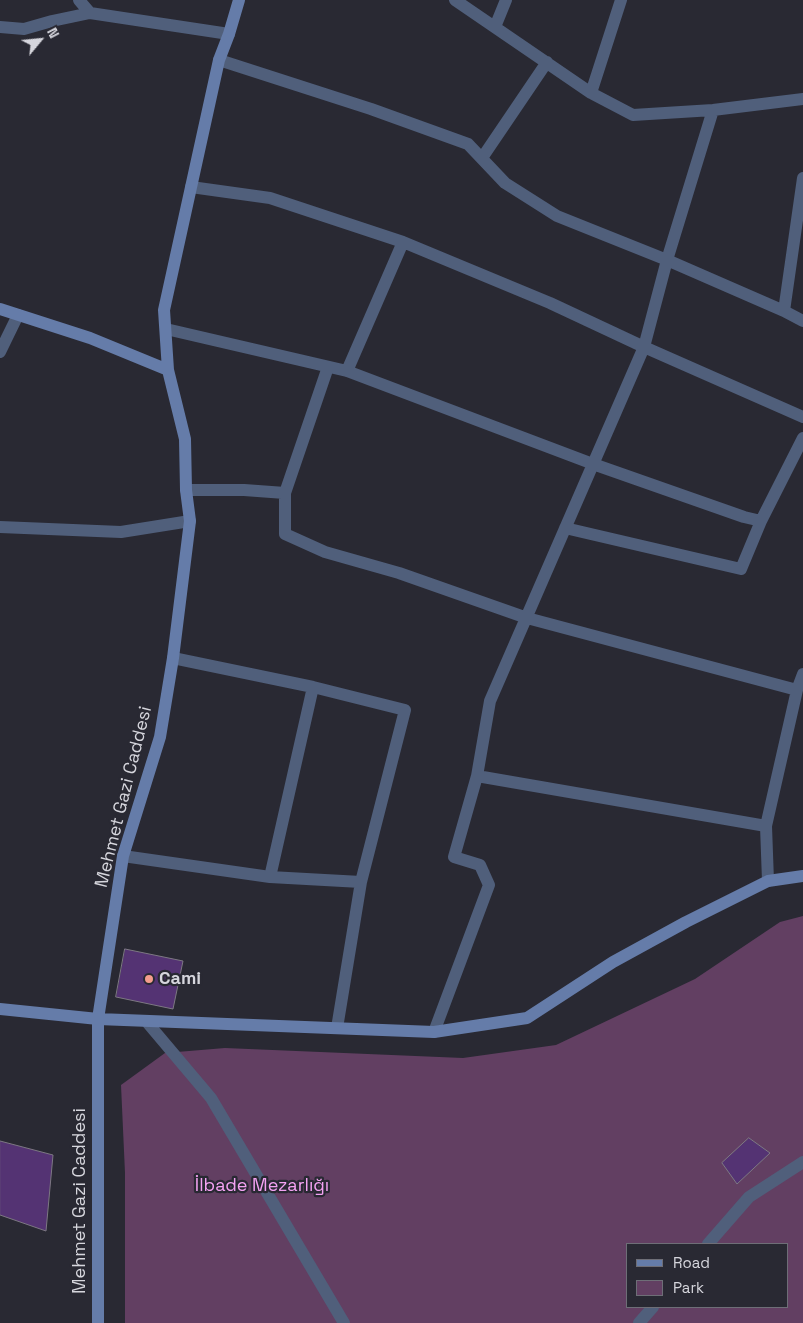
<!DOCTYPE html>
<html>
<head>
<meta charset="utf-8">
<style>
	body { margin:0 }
	#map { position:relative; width:803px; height:1323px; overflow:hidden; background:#292933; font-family:"Space Grotesk",sans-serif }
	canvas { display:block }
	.legend { position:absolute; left:626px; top:1243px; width:162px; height:65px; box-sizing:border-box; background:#292933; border:1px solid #6e6e77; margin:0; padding:6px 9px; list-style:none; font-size:15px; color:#d6d6dd }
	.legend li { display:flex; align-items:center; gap:10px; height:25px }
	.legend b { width:25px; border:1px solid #6e6e77 }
	.north { position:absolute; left:15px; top:15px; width:50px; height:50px; -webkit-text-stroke:4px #292933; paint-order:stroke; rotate:62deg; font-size:14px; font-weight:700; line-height:20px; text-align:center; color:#d6d6dd }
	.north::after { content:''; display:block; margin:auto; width:18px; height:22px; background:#d6d6dd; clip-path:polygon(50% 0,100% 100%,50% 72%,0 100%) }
</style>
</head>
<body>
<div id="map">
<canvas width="803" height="1323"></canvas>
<ul class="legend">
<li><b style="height:6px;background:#657ca9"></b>Road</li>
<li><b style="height:14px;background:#623f62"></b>Park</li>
</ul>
<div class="north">N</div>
</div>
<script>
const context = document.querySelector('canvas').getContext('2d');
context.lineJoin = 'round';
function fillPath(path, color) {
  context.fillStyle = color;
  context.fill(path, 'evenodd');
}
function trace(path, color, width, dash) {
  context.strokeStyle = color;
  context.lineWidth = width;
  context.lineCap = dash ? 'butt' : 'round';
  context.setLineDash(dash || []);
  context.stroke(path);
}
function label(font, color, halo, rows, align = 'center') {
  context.font = font + ' "Space Grotesk",sans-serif';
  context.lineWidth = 4.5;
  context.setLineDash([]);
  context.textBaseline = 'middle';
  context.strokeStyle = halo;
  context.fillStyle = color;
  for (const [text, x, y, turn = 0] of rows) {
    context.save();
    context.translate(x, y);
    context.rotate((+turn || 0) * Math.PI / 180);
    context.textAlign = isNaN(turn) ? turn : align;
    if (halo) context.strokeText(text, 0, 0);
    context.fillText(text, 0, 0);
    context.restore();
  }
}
const green = new Path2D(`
	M803,916V1323H125V1173L121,1085L165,1053L225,1048L463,1058L556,1045L695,979L780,922ZM627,1244H787V1307H627Z`);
const building = new Path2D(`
	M125,949L183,961L173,1009L116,997Z
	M749,1138L770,1153L737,1184L722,1163Z
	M0,1141L53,1155L46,1231L0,1215Z`);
const street = new Path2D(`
	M79,0L90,13
	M455,0L591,93L633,115L713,110L803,99
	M0,27L24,29L52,21L90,13L229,34
	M495,27L506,0
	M219,60L371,109L468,144L505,183L557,216L667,260L784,311L803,321
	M591,93L621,0
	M482,158L547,62
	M191,187L270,198L403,242L550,303L644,347L803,417
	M784,311L803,178
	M166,329L347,371L593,464L744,517L761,521L803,438
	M0,352L18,315
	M347,371L403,242
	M186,490H244L285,493V534L325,552L399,573L527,618L797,690
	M285,493L328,367
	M0,527L121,532L190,521
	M565,528L741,569L761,521
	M173,658L313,687L405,710L361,882L337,1028
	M477,776L766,826
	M123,856L270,877L361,882
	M270,877L313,687
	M768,881L766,826L797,690L803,674
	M146,1021L211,1098L344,1323
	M434,1032L489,885L480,865L454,857L477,776L490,701L644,347L667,260L713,110
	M708,1244L749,1197L803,1162
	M639,1323L653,1307`);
const secondary = new Path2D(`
	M0,309L90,338L168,370
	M0,1009L98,1019L434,1032L527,1018L613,962L686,922L768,881L803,876
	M98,1323V1019L123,856L160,737L173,658L190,521L186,490L185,439L168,370L164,310L219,60L229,34L239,0`);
const markers = [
	[149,979,5,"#f59d8d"]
];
const streetNames = [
	["Mehmet Gazi Caddesi",124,797,-76],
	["Mehmet Gazi Caddesi",80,1201,-90]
];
const poiNames = [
	["Cami",159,979]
];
const parkNames = [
	["İlbade Mezarlığı",262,1186]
];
fillPath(green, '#623f62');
fillPath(building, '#543373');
trace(building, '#7d7883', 1);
trace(street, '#505f7b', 12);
trace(secondary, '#657ca9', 12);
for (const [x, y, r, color] of markers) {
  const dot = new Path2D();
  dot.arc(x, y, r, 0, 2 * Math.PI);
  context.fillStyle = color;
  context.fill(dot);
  trace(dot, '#292933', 2);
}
label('18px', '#d6d6dd', '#292933', streetNames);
label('bold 18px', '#d6d6dd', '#292933', poiNames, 'left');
label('18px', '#f3a2f2', '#292933', parkNames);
</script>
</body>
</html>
